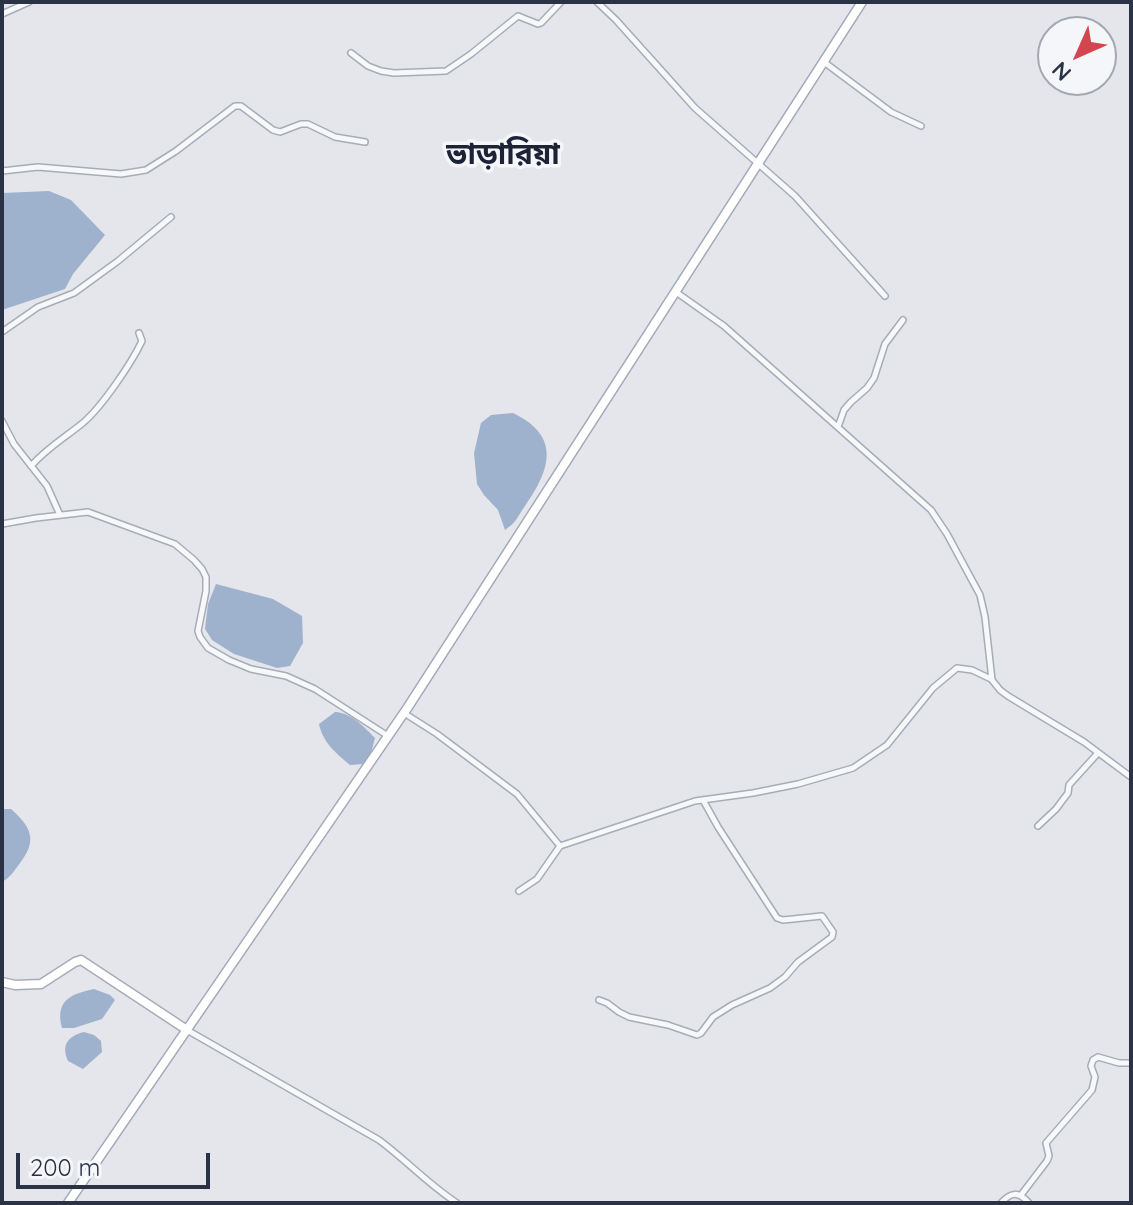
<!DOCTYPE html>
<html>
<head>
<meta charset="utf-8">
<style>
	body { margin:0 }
	#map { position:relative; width:1133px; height:1205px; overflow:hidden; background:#e4e6ec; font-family:Quicksand,sans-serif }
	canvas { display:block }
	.frame { position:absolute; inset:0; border:4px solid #2a3245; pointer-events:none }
	.north { position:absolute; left:1037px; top:16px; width:80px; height:80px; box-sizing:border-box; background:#f4f6f9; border:2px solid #a3a8b1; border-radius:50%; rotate:225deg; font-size:22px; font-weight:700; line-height:32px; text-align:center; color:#2a3245 }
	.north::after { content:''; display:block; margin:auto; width:28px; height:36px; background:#d4464f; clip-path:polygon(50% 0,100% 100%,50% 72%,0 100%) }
	.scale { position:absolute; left:16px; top:1153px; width:194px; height:36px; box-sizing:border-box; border:4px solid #2a3245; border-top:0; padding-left:10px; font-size:24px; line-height:28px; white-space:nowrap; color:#2a3245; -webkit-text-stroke:6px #f4f6f9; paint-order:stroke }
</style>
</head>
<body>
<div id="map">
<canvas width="1133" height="1205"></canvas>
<div class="frame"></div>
<div class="north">N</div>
<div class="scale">200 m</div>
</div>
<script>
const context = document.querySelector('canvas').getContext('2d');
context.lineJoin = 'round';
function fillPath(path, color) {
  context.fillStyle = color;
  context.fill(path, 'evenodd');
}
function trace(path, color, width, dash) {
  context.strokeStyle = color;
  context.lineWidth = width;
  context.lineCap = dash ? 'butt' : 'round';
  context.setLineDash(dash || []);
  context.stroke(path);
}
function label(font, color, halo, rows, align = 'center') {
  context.font = font + ' Quicksand,"Noto Sans Bengali",sans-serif';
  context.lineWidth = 7;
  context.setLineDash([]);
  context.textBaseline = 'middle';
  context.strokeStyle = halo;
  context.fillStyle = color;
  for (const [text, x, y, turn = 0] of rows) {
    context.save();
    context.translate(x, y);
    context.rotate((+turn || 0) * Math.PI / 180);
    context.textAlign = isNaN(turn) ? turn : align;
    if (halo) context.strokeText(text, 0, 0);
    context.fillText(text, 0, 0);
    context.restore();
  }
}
const water = new Path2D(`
	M49,191L71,200L105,235L73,274L65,289L2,310V193Z
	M513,413C561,436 551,469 525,506C517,517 518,521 505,530L498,510L484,495L477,484L474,453L481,423L491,415Z
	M216,584L273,599L302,616L303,643L290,666L277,668L234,654L212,640L205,629L208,604Z
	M335,712C352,713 364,727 375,738L371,753L364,764L350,765C336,753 323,743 319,724Z
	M2,809H11C31,827 38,840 20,863C14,871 10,878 2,882Z
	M94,989L110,995L115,1000L102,1019L74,1028H62C55,1001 70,994 94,989Z
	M84,1032L94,1035L101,1041L102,1052L83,1069L68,1061C61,1045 68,1036 84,1032Z`);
const street = new Path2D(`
	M597,2L616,20L695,108L795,196L885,296
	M2,14L29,2
	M351,53L368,66L381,71L394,73L446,71L471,54L518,16L538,24L541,23L561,2
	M824,62L891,112L921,126
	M2,171L38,167L121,174L146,170L176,151L235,106H241L273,130L280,132L301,124H308L335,137L365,142
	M676,292L724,326L931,510L947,534L980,595L985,617L992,680L1000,690L1008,696L1084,742L1131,777
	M2,332L38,307L74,293L118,261L171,217
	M2,421L14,444L47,486L60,515
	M838,427L844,410L851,402L867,388L874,378L885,344L903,320
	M31,466C48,447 66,437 84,422C103,405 131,364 142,341L139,333
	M2,524L36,518L88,512L175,544L194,560L202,569L206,577V591L198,631L200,637L208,648L229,660L251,669L286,676L315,689L388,736
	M404,713L437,734L517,794L560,846
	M1038,826L1056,809L1068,793L1069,785L1098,753
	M519,891L537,879L560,846L695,801L753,793L798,784L853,768L887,745L933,688L957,668L972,670L991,679
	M599,1000L607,1003L619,1012L629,1017L668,1025L697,1035L701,1033L713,1017L732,1005L770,988L785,977L798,962L832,937L833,932L822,916L783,920L777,918L718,827L703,800
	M187,1030L379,1140C406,1160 429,1185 457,1203
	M1021,1195L1047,1161L1049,1156L1046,1143L1092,1090L1095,1077L1091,1066L1093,1060L1098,1057L1119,1063H1131
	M1001,1203C1011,1192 1018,1191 1029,1203`);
const secondary = new Path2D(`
	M2,982L15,985L41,984L75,962L81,960L187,1030`);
const primary = new Path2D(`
	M68,1203L408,707L862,2`);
const quarterNames = [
	["ভাড়ারিয়া",503,155]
];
fillPath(water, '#9eb1cd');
trace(street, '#a8acb7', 8);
trace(secondary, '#a8acb7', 11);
trace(primary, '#a2a9b8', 11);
trace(street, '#f7f8fa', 5);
trace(secondary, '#fff', 8);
trace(primary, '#fff', 8);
label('bold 30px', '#1c2336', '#f4f6f9', quarterNames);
</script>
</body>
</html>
